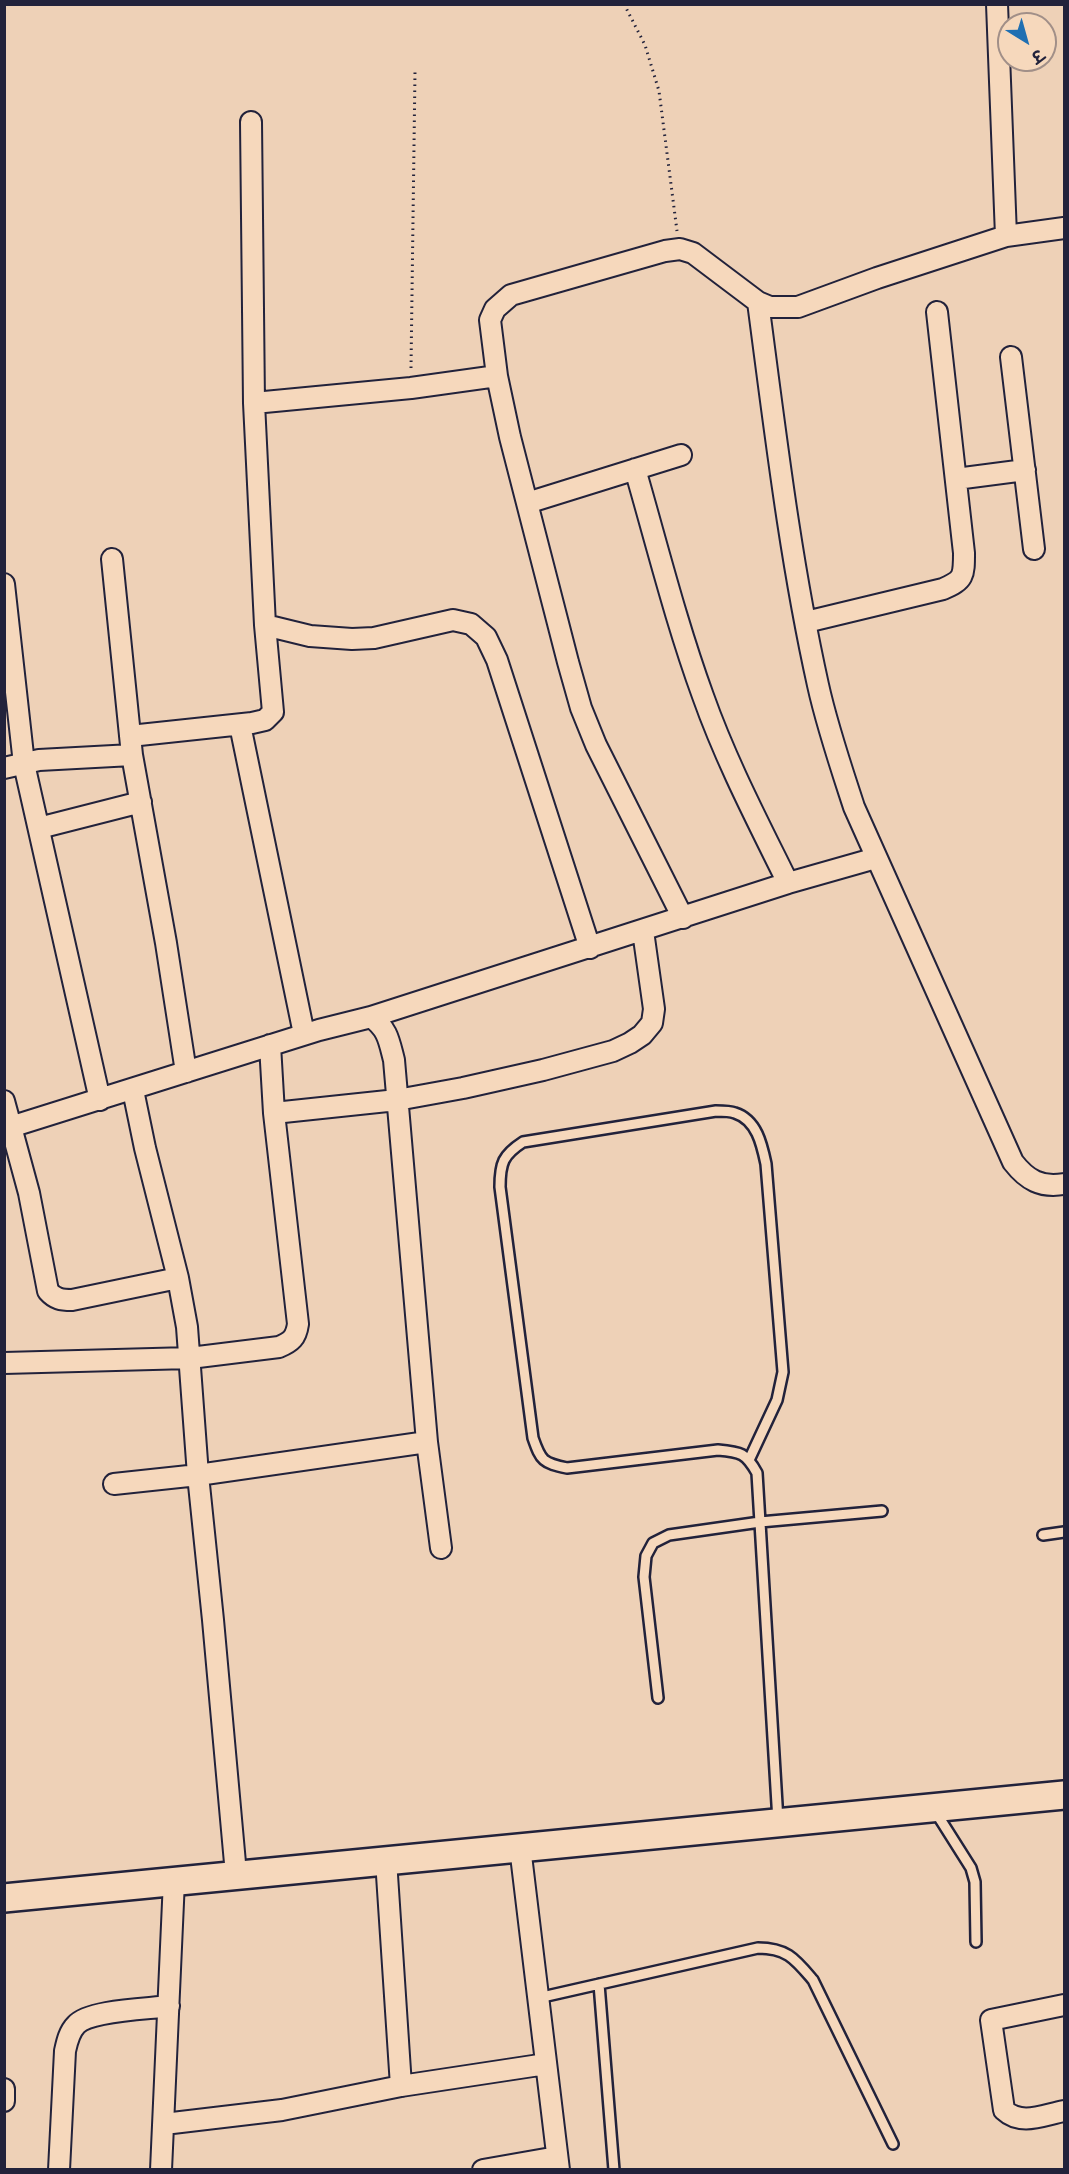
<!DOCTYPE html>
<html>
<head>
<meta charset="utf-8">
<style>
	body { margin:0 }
	#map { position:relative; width:1069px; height:2174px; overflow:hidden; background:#eed1b7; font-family:"Balsamiq Sans","Playpen Sans Deva",sans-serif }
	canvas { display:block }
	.frame { position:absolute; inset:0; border:6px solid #22223b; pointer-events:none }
	.north { position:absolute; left:997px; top:12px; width:60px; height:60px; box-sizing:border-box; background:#f6d8bc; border:2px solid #a18f88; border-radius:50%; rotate:143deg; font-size:16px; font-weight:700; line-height:24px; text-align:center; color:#22223b }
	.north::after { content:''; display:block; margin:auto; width:21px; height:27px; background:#1f6fb2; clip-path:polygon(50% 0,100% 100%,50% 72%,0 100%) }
</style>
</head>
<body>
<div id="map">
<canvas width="1069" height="2174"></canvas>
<div class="frame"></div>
<div class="north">उ</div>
</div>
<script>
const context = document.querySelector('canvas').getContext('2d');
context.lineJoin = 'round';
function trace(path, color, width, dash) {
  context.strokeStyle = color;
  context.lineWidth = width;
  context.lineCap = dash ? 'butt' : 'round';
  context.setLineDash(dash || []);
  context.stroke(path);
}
const path = new Path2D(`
	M624,4L645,45L659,91L677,231
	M411,368L415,72`);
const lane = new Path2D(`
	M749,1460L777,1400L783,1372L766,1164C762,1145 757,1120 735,1113C730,1111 722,1111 716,1111L523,1142C503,1155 500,1163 500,1187L533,1438C541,1461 543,1463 567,1468L718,1450C741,1452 746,1453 757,1473L778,1821
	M1043,1535L1064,1532
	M658,1698L644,1577L646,1556L653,1543L669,1535L760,1522L882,1511
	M935,1811L971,1868L975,1882L976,1942
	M599,1984L614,2170
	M538,1998L758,1948C787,1948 795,1959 813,1980L893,2144`);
const street = new Path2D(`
	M997,4L1006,236
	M758,302C775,430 790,559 818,685C827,726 841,767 854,807L1013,1162C1027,1180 1041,1188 1064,1184
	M1011,357L1034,549
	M254,403L411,388L497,376
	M635,469C657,545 676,622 703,696C726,761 758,822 788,883
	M956,479L1025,470
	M527,503L681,455
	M112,559L132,755L166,943L186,1072
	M4,584L24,764L100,1100
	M806,622L943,589C964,580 964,576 964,553L937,312
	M265,625L310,636L352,639L374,638L453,620L471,624L486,637L497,660L590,948
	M240,725L304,1034
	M130,736L252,723L265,720L273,712L265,625L254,403L251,122
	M4,768L39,760L132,755
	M39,828L141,802
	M683,918L596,745L581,708L568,662L510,437L497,376L490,320L495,309L511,295L665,251L680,249L693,253L758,302L770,307H798L877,278L1006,236L1064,228
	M371,1017L788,883L876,858
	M133,1090L145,1148L178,1278L187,1327L198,1475L213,1620L236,1874
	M4,1101L29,1193L48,1291C55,1299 61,1300 72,1300L178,1278
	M274,1113L397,1100L463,1088L543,1070L613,1051L630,1043L642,1035L652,1023L654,1009L643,931
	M4,1129L319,1030L371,1017C388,1029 389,1041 394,1060L427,1442L441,1548
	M4,1363L190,1358L279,1347C291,1342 296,1338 298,1324L274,1113L270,1045
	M114,1484L198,1475L427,1442
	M520,1847L559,2170
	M386,1860L401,2086
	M1064,2005L991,2020L1004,2110C1021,2126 1043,2115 1064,2111
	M4,2089V2101
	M164,2124L282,2110L401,2086L546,2064
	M59,2170L65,2051C67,2042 69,2032 76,2025C89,2010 148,2009 169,2006
	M161,2170L174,1880
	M483,2170L557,2157`);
const secondary = new Path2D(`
	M4,1898L1064,1795`);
trace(lane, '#22223b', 14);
trace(street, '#22223b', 24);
trace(secondary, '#22223b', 32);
trace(path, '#22223b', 3, [1.5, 4.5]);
trace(lane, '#f6d8bc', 9);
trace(street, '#f6d8bc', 20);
trace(secondary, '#f6d8bc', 27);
</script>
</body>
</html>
